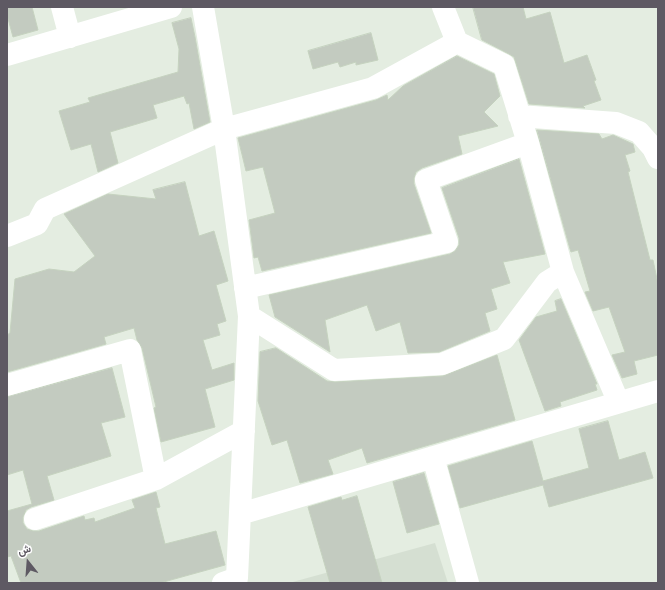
<!DOCTYPE html>
<html>
<head>
<meta charset="utf-8">
<style>
	body { margin:0 }
	#map { position:relative; width:665px; height:590px; overflow:hidden; background:#e4ede1; font-family:"Nunito Sans",Vazirmatn,sans-serif }
	canvas { display:block }
	.frame { position:absolute; inset:0; border:8px solid #5e5963; pointer-events:none }
	.north { position:absolute; left:8px; top:542px; width:40px; height:40px; -webkit-text-stroke:3px #fff; paint-order:stroke; rotate:343deg; font-size:11px; font-weight:700; line-height:16px; text-align:center; color:#5e5963 }
	.north::after { content:''; display:block; margin:auto; width:14px; height:18px; background:#5e5963; clip-path:polygon(50% 0,100% 100%,50% 72%,0 100%) }
</style>
</head>
<body>
<div id="map">
<canvas width="665" height="590"></canvas>
<div class="frame"></div>
<div class="north">ش</div>
</div>
<script>
const context = document.querySelector('canvas').getContext('2d');
context.lineJoin = 'round';
function fillPath(path, color) {
  context.fillStyle = color;
  context.fill(path, 'evenodd');
}
function trace(path, color, width, dash) {
  context.strokeStyle = color;
  context.lineWidth = width;
  context.lineCap = dash ? 'butt' : 'round';
  context.setLineDash(dash || []);
  context.stroke(path);
}
const education = new Path2D(`
	M435,543L448,583H289Z`);
const building = new Path2D(`
	M7,7H32L38,30L13,37L7,15Z
	M473,7H523L526,19L550,12L564,63L587,55L596,80L594,81L601,100L583,106L585,108L529,104L514,57L509,54L482,40Z
	M191,18L195,37L210,122L194,129L189,103L187,104L184,96L153,105L157,118L110,132L118,163L98,172L91,144L71,150L59,111L90,102L88,98L178,72L179,49L172,23Z
	M371,33L378,60L356,65V62L340,67L338,62L313,69L308,51Z
	M457,56L494,74L500,96L484,112L498,126L458,136L462,154L422,168L416,172L414,178V184L431,233L262,271L258,257L254,258L249,220L275,213L263,167L246,171L238,138L376,100L387,95L388,100L403,86Z
	M537,130L599,134L602,139L613,135L633,144L635,152L625,155L630,171L628,172L650,260H653L658,284V355L634,361L637,374L622,378L612,355L625,352L609,307L593,311L585,292L590,291L578,250L571,252L570,249Z
	M519,159L545,254L503,262L510,283L491,289L497,309L485,313L490,331L439,352L408,353L400,322L376,331L367,305L325,320L330,352L275,317L269,295L450,254L455,251L459,245V238L442,188Z
	M185,182L199,236L214,231L228,281L216,285L226,321L217,324L220,335L203,340L212,370L234,363V380L205,389L215,427L161,442L154,408L156,407L142,348L137,340L134,328L104,337L106,344L7,372V335L10,333L15,279L49,269L74,272L95,256L64,214L108,194L156,199L153,190Z
	M561,299L597,384H595L597,390L560,402L561,406L545,411L519,340L536,317L557,311L555,301Z
	M276,348L327,381L335,382L443,376L497,355L515,420L367,463L362,448L328,460L333,474L300,483L287,440L272,445L258,401L260,352Z
	M112,368L125,417L101,423L111,456L47,476L54,500L31,507L26,510L23,517V523L27,529L33,531H39L84,516L85,520L94,518L95,522L135,508L132,500L156,492L160,507L156,508L165,544L216,531L225,565L160,583H21L11,556L7,557V511L32,504L23,470L7,475V397Z
	M608,421L619,460L645,452L653,478L549,507L543,485L460,508L448,466L532,441L543,481L589,468L579,429Z
	M424,473L439,524L407,533L393,482Z
	M357,496L382,583H330L308,507L341,497L342,500Z`);
const minor = new Path2D(`
	M62,7L70,37
	M203,7L224,129L249,316L237,578L223,583
	M457,42L504,65L528,143L563,272L618,401
	M7,55L171,7
	M519,116L616,123L639,132L653,148L658,158
	M7,236L37,224L45,209L224,129L373,88L457,42L443,7
	M245,288L447,242L426,180L528,143
	M249,316L334,370L442,364L504,339L547,282L563,272
	M7,385L130,350L156,479
	M433,457L468,583
	M240,514L658,391
	M35,519L156,479L244,431`);
fillPath(education, '#d5dfd2');
fillPath(building, '#c3cbc0');
trace(building, '#c5d2bf', 1);
trace(minor, '#fff', 22);
</script>
</body>
</html>
